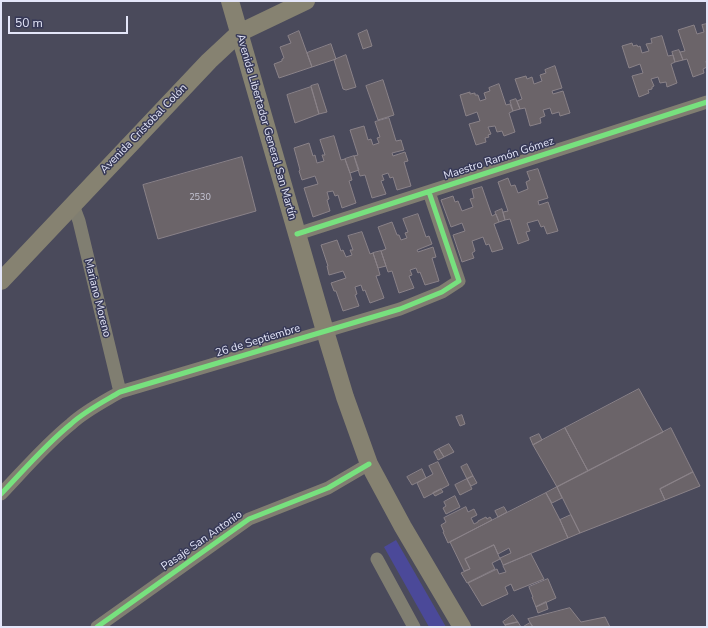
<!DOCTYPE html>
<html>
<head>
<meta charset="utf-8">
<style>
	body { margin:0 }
	#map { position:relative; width:708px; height:628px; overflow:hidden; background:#4a4a5b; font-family:"Nunito Sans",sans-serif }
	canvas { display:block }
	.frame { position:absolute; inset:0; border:2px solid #e4e6f9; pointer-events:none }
	.scale { position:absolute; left:8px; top:16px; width:120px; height:18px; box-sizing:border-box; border:2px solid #e4e6f9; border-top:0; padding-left:5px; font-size:12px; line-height:14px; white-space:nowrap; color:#e4e6f9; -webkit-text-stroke:3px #373957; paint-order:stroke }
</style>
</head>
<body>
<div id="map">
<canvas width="708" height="628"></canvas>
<div class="frame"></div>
<div class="scale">50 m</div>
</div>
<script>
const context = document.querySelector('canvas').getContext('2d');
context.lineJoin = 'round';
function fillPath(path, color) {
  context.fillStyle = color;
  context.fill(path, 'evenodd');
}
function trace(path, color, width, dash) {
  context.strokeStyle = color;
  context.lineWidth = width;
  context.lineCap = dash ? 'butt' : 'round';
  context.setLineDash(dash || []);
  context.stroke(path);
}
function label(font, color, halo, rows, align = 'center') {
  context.font = font + ' "Nunito Sans",sans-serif';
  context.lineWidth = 3;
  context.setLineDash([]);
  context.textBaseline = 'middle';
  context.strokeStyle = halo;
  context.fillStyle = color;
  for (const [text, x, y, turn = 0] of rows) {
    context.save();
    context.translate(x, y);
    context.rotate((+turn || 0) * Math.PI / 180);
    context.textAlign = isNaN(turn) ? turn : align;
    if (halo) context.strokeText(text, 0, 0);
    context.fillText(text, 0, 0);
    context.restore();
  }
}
const green = new Path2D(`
	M396,540L446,627H429L384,547Z`);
const building = new Path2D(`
	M707,24V60L706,61L707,67L703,69L704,73L693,77L687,59L683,60L680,52L685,51L678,30L694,25L697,34L704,32L702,25Z
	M367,30L372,46L363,49L358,34Z
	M299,31L312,67L279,78L274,64L282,61V59L284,58L280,47L291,43L288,36Z
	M662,36L668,56L673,55L675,62L671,64L677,83L667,87L666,82L660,83L658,77L651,79L654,86L652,87V89L648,90L649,93L639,97L632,76L643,73L640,64L629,68L622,46L632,43L633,46L637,45L638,47L640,46L642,53L649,51L646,44L652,43L651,39Z
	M331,44L336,59L312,67L307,53Z
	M679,50L683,60L675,62L672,52Z
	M346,55L356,87L346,90L343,89L334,60Z
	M555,66L562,88L552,91L553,94L563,91L570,113L560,116L559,112L552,114L550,108L543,110L545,116L540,118L541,123L530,126L525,108L520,109L517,101L522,99L515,79L526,76L527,79L532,77L534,84L542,81L540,75L546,73L545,70Z
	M383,80L394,115L378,120L366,86Z
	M318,84L327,112L319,114L311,86Z
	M499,84L506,105L510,104L513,111L509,113L515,132L504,136L502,131L497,132L495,126L488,127L491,134L488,135L489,137L485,138L486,142L476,145L469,124L480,121L477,112L466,116L460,95L470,92V94L475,93V95H478L480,101L486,99L484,93L490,91L489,88Z
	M311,87L319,114L295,123L287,95Z
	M516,99L520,109L513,111L510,101Z
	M389,118L396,141L401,140L404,150L392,153L393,156L405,152L408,161L404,162L411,186L397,190L393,177L390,178L388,173L382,175L384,180L381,181L386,194L372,198L365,175L360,176L354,156L358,155L350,130L364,126L368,140L371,139L373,145L379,143L377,138L380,137L375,122Z
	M334,136L341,160L345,159L350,173L352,180L349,181L356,203L342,208L338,195L335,196L333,191L327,192L329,199L327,200L330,211L313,217L304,188L318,184L315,176L302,180L299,171L300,170L294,148L309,143L313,156L315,155L317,163L324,161L322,155H325L320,140Z
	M354,156L359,170L350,173L345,159Z
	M242,157L256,211L158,239L143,185Z
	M538,169L548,198L538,201L539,205L548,202L558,231L547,234L544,226L541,227L538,220L527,223L530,231L526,232L529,240L518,244L510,219L505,220L503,212L508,211L498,182L508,178L511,186L515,185L518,193L528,189L526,182L530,180L527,172Z
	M482,187L492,216L496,214L499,222L494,224L503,249L492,252L489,244L486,245L483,237L472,241L475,251L472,253L474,258L462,262L453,235L465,231L462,223L451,227L441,200L453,196L455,202L458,201L462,211L473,207L470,199L474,198L472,190Z
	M502,209L505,220L499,222L495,212Z
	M418,214L426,237L429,236L432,244L417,250L418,252L433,247L436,257L432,258L439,281L425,285L420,272L418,273L416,268L410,270L412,275L409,276L414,288L399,293L392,271L388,272L381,251L386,249L378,227L392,222L397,235H399L401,240L407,238L405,233L408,232L403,219Z
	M362,232L370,254L373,253L378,268L380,275L376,276L384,298L370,303L365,290L363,291L361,285L355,287L357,294L355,295L359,306L343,311L336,291H334L331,283L346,278L343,271L329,275L327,266H328L321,245L337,240L341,251L343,250L346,257L352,255L350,250H353L348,236Z
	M381,251L386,266L378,268L373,253Z
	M639,389L663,432L588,471L565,428Z
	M462,415L465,424L460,426L456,417Z
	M565,428L588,471L557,487L533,445Z
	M671,428L693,472L660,489L665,500L580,533L557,487Z
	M539,434L542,440L533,445L530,438Z
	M449,444L454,452L444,457L439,449Z
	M439,449L444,457L438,460L434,452Z
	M438,462L449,485L424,498L417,483L433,474L429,466Z
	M467,464L473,476L467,479L461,467Z
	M422,469L426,478L412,485L407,477Z
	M693,472L700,486L665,500L660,489Z
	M473,476L477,483L471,486L467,479Z
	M467,479L472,489L460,495L455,485Z
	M557,487L562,498L552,503L546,493Z
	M441,489L443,492L435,496L433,493Z
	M546,493L560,520L568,538L503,565L500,558L511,553L509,548L498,554L494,545L465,559L470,569L464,571L450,542Z
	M455,496L460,507L446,514L443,508L446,506L444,502Z
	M466,507L468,512L474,509L477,515L471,518L474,524L478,522V521L486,517L487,519L490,517L492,520L448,543L443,532H444L441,525L446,522L444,518Z
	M504,507L507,512L498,517L495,511Z
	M571,515L580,533L568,538L560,520Z
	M494,545L500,559L492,563L495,569L467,583L461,573L470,569L465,559Z
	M531,554L544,579L514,591L511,584L505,587L508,594L482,606L468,583L497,569L499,574L506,572L503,566Z
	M548,579L556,598L536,607L532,597H533L529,587Z
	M546,602L548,609L538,613L536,607Z
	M570,608L581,622L605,617L610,627H533L528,619Z
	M513,615L518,622L505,625L503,622Z
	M518,622L521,627H506L505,625Z
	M530,623L533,627H523Z`);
const street = new Path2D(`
	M73,205L79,221L120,392
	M297,234L707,102
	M1,494C24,470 45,445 71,424C85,411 103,402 120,392L400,309L442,292L459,281L429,192
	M377,559L414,627
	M97,627L249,519L328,488L369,464`);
const secondary = new Path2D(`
	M230,1L325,331L345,397L369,464L403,527L462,627
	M1,281L209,61L239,33L306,1`);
const cycleway = new Path2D(`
	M297,234L707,102
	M1,494C24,470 45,445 71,424C85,411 103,402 120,392L400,309L442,292L459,281L429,192
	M97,627L249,519L328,488L369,464`);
const numberNames = [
	["2530",200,198]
];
const streetNames = [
	["Avenida Libertador General San Martín",266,127,74],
	["Avenida Cristobal Colón",144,129,-46],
	["Maestro Ramón Gómez",499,159,-18],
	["Mariano Moreno",97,298,76],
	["26 de Septiembre",258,341,-17],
	["Pasaje San Antonio",202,541,-35]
];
fillPath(green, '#4b4999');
fillPath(building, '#6b6469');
trace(building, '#8a8288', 1);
trace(street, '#807e71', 13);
trace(secondary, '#868271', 18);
trace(cycleway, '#77e17e', 5);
label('9px', '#c6c6d5', null, numberNames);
label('11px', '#e4e6f9', '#373957', streetNames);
</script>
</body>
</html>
